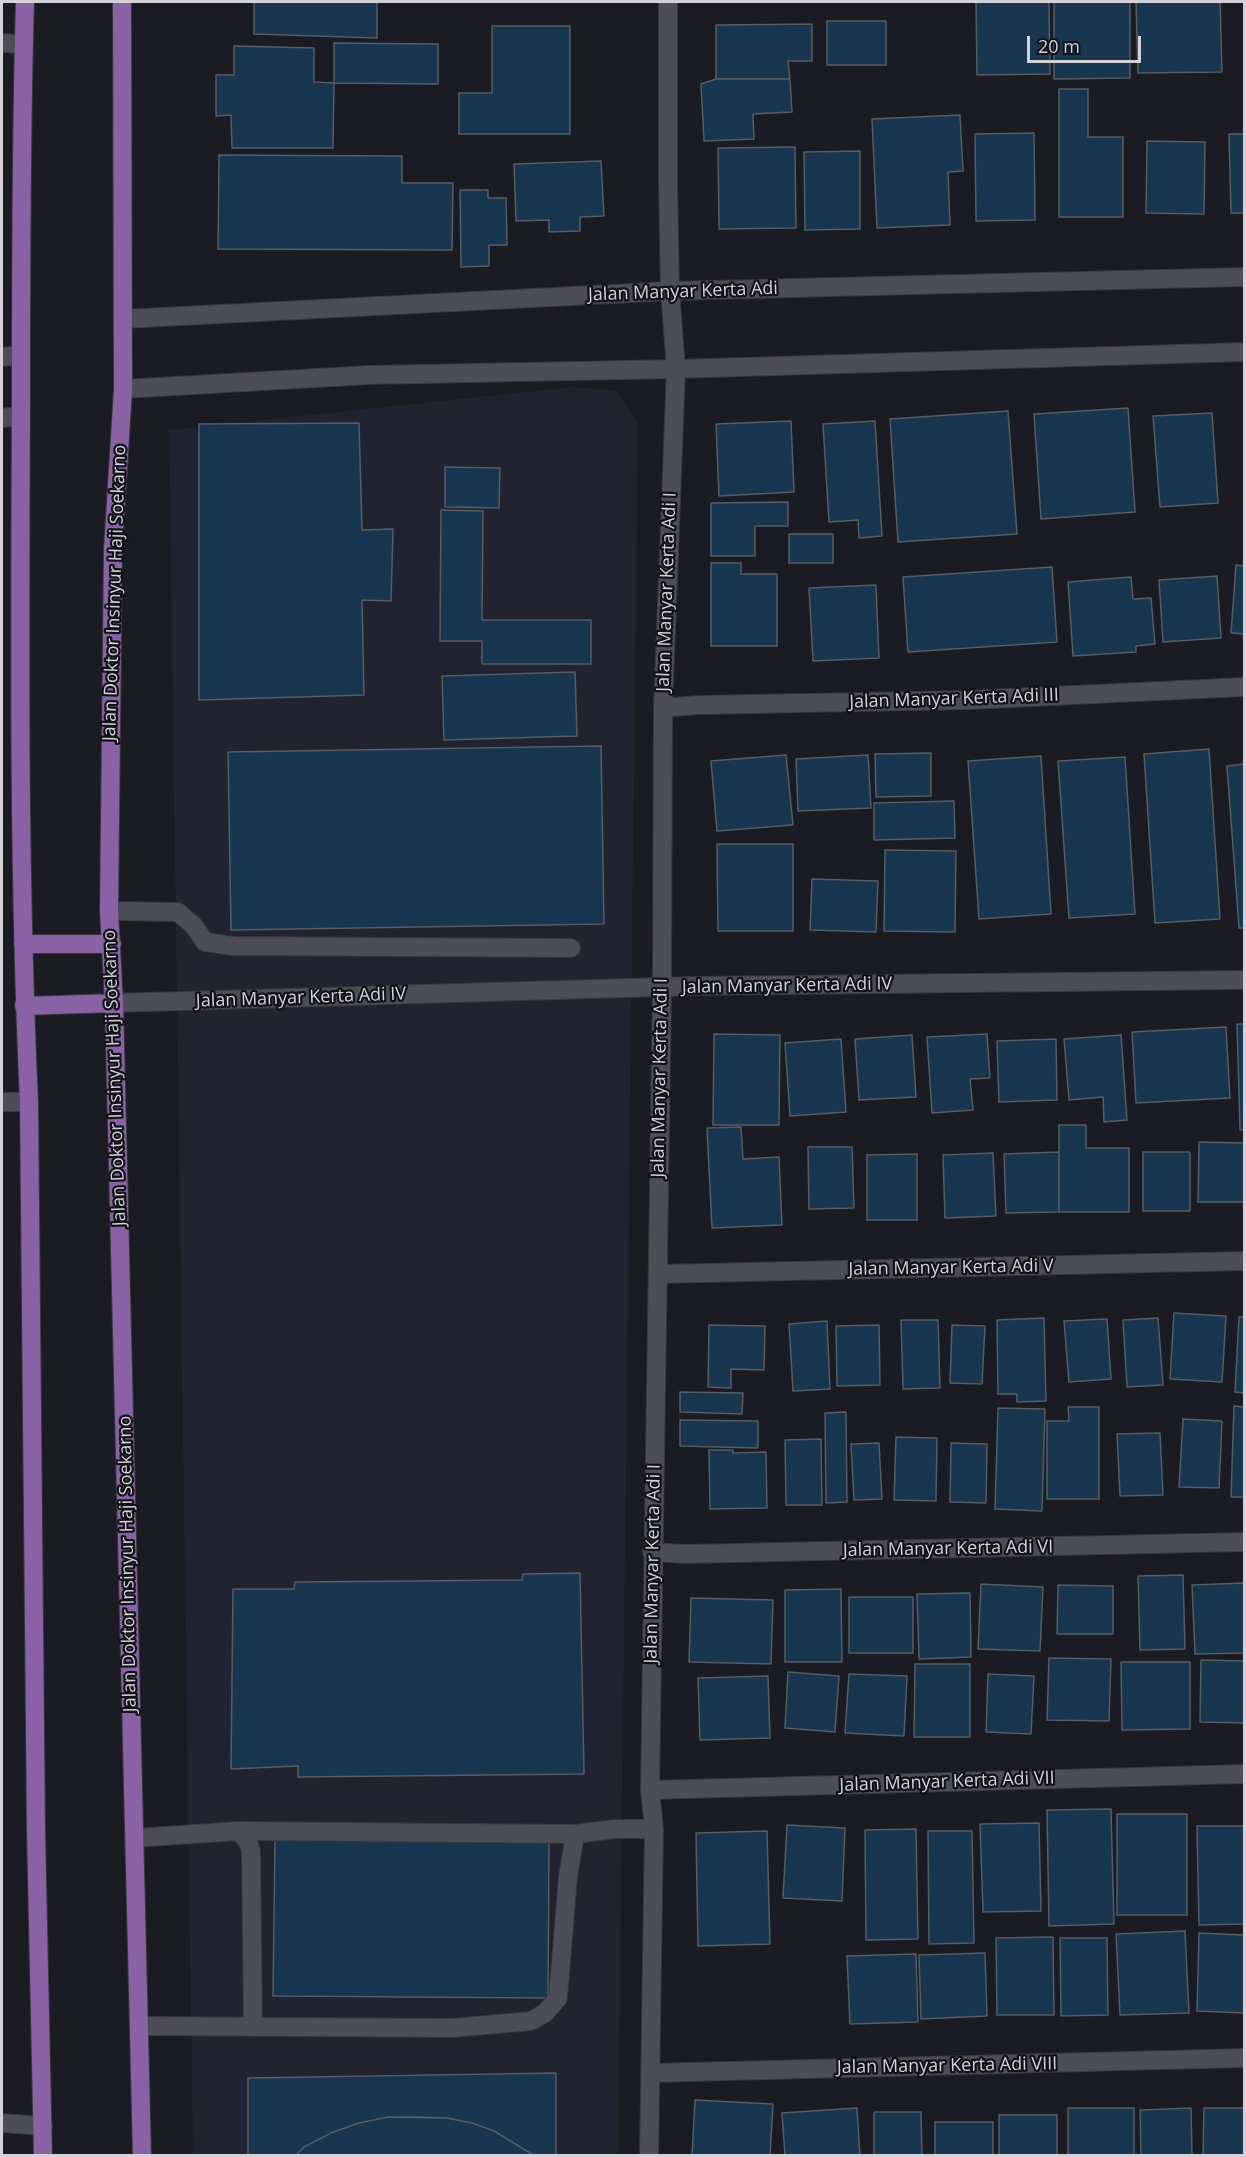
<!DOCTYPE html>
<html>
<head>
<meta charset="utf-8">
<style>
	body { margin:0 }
	#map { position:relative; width:1246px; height:2157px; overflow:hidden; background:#1a1b23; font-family:"Open Sans",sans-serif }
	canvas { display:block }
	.frame { position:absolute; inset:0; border:3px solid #d2d2d8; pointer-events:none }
	.scale { position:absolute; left:1027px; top:36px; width:114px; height:27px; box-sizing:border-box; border:3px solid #d2d2d8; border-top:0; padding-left:8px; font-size:18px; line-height:21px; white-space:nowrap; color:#d2d2d8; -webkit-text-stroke:4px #111219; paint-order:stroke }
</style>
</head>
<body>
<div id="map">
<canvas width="1246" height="2157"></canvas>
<div class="frame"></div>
<div class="scale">20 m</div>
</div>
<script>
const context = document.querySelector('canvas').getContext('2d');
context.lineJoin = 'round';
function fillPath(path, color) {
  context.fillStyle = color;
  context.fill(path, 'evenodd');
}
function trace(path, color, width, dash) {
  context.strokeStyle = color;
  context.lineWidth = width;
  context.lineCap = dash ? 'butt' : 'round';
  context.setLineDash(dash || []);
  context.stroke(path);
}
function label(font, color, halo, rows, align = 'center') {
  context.font = font + ' "Open Sans",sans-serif';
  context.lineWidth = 4.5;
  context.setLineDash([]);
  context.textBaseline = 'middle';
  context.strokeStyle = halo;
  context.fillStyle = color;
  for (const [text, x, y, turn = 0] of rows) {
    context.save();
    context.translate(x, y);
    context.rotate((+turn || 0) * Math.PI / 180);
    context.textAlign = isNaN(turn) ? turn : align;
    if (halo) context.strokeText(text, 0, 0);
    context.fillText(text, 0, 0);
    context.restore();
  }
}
const built = new Path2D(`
	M573,387L616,391L638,422L618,2155H193L169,430Z`);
const building = new Path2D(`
	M254,2H377V38L254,34Z
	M976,2H1049L1050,74L977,75Z
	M1054,2H1130V78L1054,79Z
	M1136,2H1220L1222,72L1138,73Z
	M827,21H886V65H827Z
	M812,24V61H788L790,79H716V25Z
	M492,26H570V134H459V93H492Z
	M334,43L438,44V84L334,83Z
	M234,46L314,48V82L334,83L333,148H232L231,115L216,116V75H234Z
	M716,79H790L792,112L753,114L754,139L704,141L701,84Z
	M1059,89H1088V137H1123V217H1059Z
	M960,115L963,171L948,172L950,225L877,228L872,119Z
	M1034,133L1035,220L976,221L975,134Z
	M1229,134H1244V213H1231Z
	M1147,141L1205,142L1204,214L1146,213Z
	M795,147L796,228L719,229L718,148Z
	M860,151V229L805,230L804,152Z
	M219,155L402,156V183H453L452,250L218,249Z
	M601,161L604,216L580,217V231L549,232V220L516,221L514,164Z
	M460,190H488V198H506L507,245H489V266L461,267Z
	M1128,408L1135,512L1041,519L1034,414Z
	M1008,411L1017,534L898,542L890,419Z
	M1212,413L1218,503L1160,507L1153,416Z
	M791,421L794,492L719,496L716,424Z
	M875,421L882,536L859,538L858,520L829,522L823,424Z
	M359,423L362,530L393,529L391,601L362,600L364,695L199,700V424Z
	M445,467L500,468L499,508L445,507Z
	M788,502V526H755V556H711V503Z
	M441,510L483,511L482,620H591V664H482V641H440Z
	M789,534H833V563H789Z
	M711,563H741V574H777V646H711Z
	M1236,565L1244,566V634L1231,633Z
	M1052,567L1057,642L908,652L903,577Z
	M1217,576L1221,638L1163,642L1159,580Z
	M1131,577L1133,599L1151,598L1155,644L1136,646V652L1073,656L1068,582Z
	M876,585L879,658L813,661L809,588Z
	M575,672L577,736L444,740L442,676Z
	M601,746L604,924L231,930L228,752Z
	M1209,749L1220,919L1155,923L1144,754Z
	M931,753V796L876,797L875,754Z
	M786,755L793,825L717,831L711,761Z
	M868,755L871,808L798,811L796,759Z
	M1041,756L1051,914L979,919L968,761Z
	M1125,757L1135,914L1069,918L1058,761Z
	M1244,764V928H1239L1227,766Z
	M954,801L955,838L874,840V803Z
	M717,844H793V931H718Z
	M885,850L956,851L955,932L884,931Z
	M812,879L878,881L876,932L810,930Z
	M1237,1024H1244V1130H1240Z
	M1226,1027L1230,1098L1136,1103L1132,1032Z
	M714,1034L780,1035L779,1125H713Z
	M987,1034L990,1078L970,1079L973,1110L932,1113L927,1037Z
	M912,1035L916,1097L859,1100L855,1039Z
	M1121,1035L1127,1120L1104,1122L1103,1097L1069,1100L1064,1039Z
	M841,1039L846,1112L790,1116L785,1043Z
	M1056,1039L1057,1100L999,1102L997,1041Z
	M1059,1125H1086V1148H1129V1212H1059Z
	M741,1127L743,1159L779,1157L782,1225L712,1228L707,1128Z
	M1199,1142L1244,1143V1202H1198Z
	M808,1147H852L854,1208L809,1209Z
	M1059,1152V1212L1006,1213L1004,1154Z
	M1143,1152H1190V1211H1143Z
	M993,1153L996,1216L945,1218L943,1155Z
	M917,1154V1220H867V1155Z
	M1174,1313L1226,1316L1222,1382L1170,1379Z
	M1239,1317H1244V1393L1235,1392Z
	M1044,1318L1046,1401L1017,1402V1394H998L997,1320Z
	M1158,1318L1163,1385L1127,1387L1123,1320Z
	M1107,1319L1111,1379L1069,1382L1064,1321Z
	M901,1320H938L940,1388L903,1389Z
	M827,1321L830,1389L793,1391L789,1324Z
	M709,1325L765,1326L764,1370L731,1369V1388L708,1387Z
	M879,1325L880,1385L837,1386L836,1326Z
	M952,1325L985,1326L982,1384L950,1383Z
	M680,1392L743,1393L742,1414L680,1412Z
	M1234,1406L1244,1407V1497H1231Z
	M1068,1407H1099V1499H1047V1421H1069Z
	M998,1408L1045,1409L1042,1511L995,1509Z
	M846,1412L847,1502L826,1503L825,1413Z
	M1183,1419L1222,1421L1219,1488L1179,1487Z
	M680,1420L758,1421V1448L680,1446Z
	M1160,1433L1163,1495L1120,1496L1117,1434Z
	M896,1437L937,1438L936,1501L894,1500Z
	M821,1439L822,1505H786L785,1440Z
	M879,1443L882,1499L854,1500L851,1444Z
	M951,1443L987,1444L986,1503L950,1502Z
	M709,1450H733V1453L766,1452L767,1508L710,1509Z
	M580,1573L584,1774L298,1777V1766L231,1769L233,1589H294L295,1582L522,1580L523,1574Z
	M1183,1575L1185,1649L1140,1650L1138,1576Z
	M1244,1583V1653L1195,1654L1192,1585Z
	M981,1584L1043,1587L1040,1651L978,1649Z
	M1058,1585L1113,1586V1634H1057Z
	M841,1589L842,1662H785V1590Z
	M970,1593L971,1657L919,1659L917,1594Z
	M849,1597H913V1653H849Z
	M691,1598L773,1600L771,1664L689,1662Z
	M1049,1658L1111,1659L1109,1721L1047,1720Z
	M1201,1660L1244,1661V1723L1200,1722Z
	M1121,1662H1190V1729L1122,1730Z
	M915,1664H970V1737H914Z
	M788,1672L839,1676L835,1732L785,1728Z
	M849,1674L907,1676L904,1736L845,1733Z
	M988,1674L1034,1676L1031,1734L986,1732Z
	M768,1676L770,1738L700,1740L698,1678Z
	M1111,1809L1114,1924L1049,1926L1047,1810Z
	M1117,1814H1187V1915H1117Z
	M1039,1823L1041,1911L983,1912L980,1824Z
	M787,1825L845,1828L842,1901L783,1898Z
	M1197,1826H1244V1924L1199,1925Z
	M916,1829L918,1939L866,1940L865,1830Z
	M767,1831L770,1944L698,1946L696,1833Z
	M928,1831H972L974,1943L929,1944Z
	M275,1839L549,1841L548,1998L273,1996Z
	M1185,1931L1189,2013L1120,2015L1116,1934Z
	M1199,1933L1244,1935V2013L1197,2011Z
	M1053,1937L1054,2015H997L996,1938Z
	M1060,1938H1107L1108,2015L1061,2016Z
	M985,1953L987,2016L921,2019L919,1955Z
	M916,1954L918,2022L850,2024L847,1956Z
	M556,2073V2156H535L494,2131L472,2123L447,2118L418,2117H388L359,2123L331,2133L304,2147L295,2156H248V2078Z
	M695,2100L773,2104L770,2156H692Z
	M857,2108L860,2156H785L782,2113Z
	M1068,2108H1134V2156H1068Z
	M1191,2108L1192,2156H1141L1140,2110Z
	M1204,2108H1244V2156H1203Z
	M874,2112H921L922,2156H874Z
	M999,2115H1057V2156H999Z
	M388,2117L447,2118L472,2123L494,2131L535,2156H295L304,2147L331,2133L359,2123Z
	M935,2122H993V2156H935Z`);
const minor = new Path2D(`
	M2,43L23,44
	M123,319L670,291L1244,277
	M2,357L19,355
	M123,389L369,375L676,369L1244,352
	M2,418L19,416
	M663,708L698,705L968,700L1244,687
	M109,911L178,912L194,926L205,942L233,946L571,948
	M114,1003L695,986L1244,980
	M2,1102H29
	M658,1274L1244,1261
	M652,1552L686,1554L1244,1542
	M650,1790L1244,1774
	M238,1831L247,1840L251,1851L253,2027
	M135,1838L238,1831L575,1834
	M140,2026L452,2028L531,2021L545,2013L558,1998L568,1877L575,1834L615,1829H654
	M650,2073L1244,2058
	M2,2123L43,2126
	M649,2156L654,1829L650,1790L662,987L663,708L676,369L670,291L668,183V2`);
const major = new Path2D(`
	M25,2C21,132 21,263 21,394C20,630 18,866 29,1102L36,1831L43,2156
	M122,2L123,389L113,549L109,911L114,1003L142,2156
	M23,944H112
	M24,1006L114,1003`);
const streetNames = [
	["Jalan Manyar Kerta Adi",683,292,-2],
	["Jalan Manyar Kerta Adi I",667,592,-88],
	["Jalan Doktor Insinyur Haji Soekarno",115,593,-88],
	["Jalan Manyar Kerta Adi III",954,699,-2],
	["Jalan Manyar Kerta Adi IV",787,986,-1],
	["Jalan Manyar Kerta Adi IV",301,998,-2],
	["Jalan Doktor Insinyur Haji Soekarno",115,1078,-92],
	["Jalan Manyar Kerta Adi I",660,1078,-89],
	["Jalan Manyar Kerta Adi V",951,1268,-1],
	["Jalan Manyar Kerta Adi VI",948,1549,-1],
	["Jalan Doktor Insinyur Haji Soekarno",128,1564,-91],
	["Jalan Manyar Kerta Adi I",653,1564,-89],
	["Jalan Manyar Kerta Adi VII",947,1782,-2],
	["Jalan Manyar Kerta Adi VIII",947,2066,-1]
];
fillPath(built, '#222331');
fillPath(building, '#183650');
trace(building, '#555d65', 1.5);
trace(minor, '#36373d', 20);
trace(major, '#36373d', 20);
trace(minor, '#4c4d56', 18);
trace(major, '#8b61a6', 18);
label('18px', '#d2d2d8', '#111219', streetNames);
</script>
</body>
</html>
